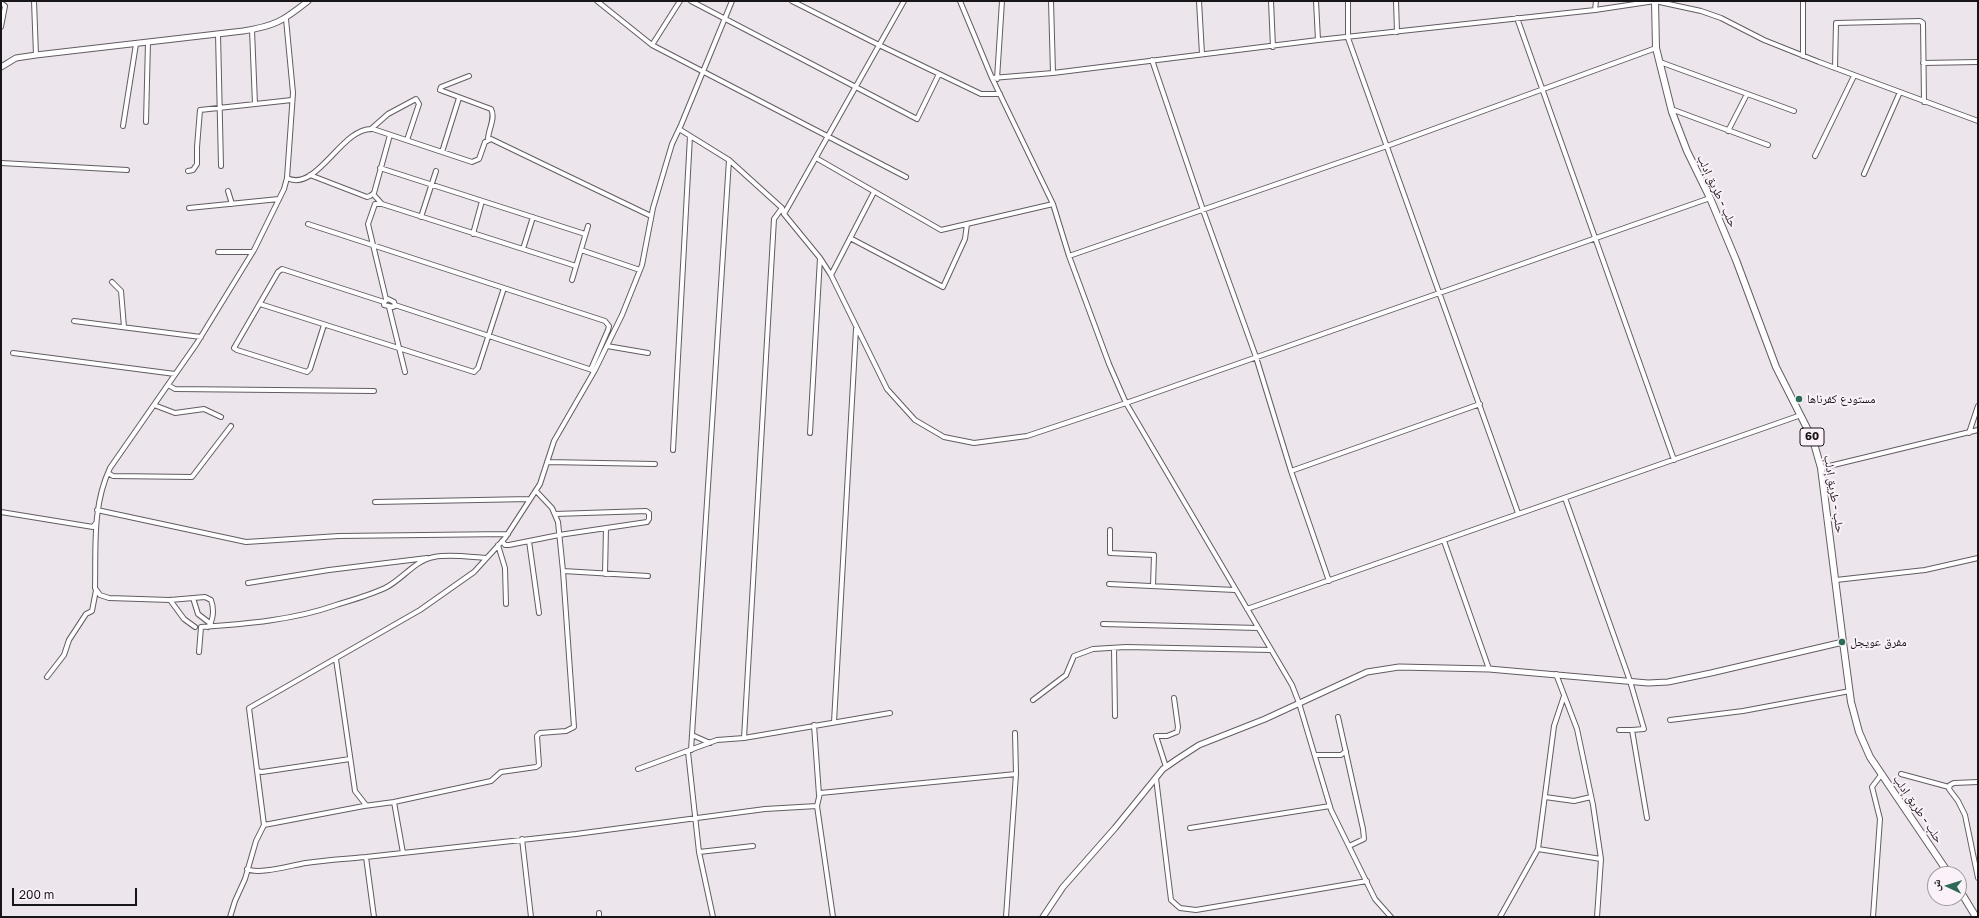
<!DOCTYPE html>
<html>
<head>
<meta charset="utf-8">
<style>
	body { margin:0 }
	#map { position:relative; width:1979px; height:918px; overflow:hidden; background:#ede5ec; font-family:"Golos Text","Noto Naskh Arabic",sans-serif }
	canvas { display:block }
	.frame { position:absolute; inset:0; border:2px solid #181518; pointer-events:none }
	.north { position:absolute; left:1927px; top:866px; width:40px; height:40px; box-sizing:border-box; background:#fbf2f9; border:1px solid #a09a9f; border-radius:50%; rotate:274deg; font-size:11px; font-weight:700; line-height:16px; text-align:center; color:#181518 }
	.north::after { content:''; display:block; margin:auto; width:14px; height:18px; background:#2e6b57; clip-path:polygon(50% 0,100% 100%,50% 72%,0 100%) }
	.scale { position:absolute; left:12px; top:888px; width:125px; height:18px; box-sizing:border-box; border:2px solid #181518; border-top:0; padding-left:5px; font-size:12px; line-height:14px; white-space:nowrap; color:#181518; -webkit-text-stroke:3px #fbf2f9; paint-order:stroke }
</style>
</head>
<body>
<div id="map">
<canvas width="1979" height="918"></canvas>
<div class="frame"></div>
<div class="north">ش</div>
<div class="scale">200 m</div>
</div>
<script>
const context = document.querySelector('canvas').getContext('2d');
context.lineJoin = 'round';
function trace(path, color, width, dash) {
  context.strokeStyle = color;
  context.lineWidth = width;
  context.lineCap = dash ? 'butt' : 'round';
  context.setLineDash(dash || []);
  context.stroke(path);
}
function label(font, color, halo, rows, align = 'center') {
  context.font = font + ' "Golos Text","Noto Naskh Arabic",sans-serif';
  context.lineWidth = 4;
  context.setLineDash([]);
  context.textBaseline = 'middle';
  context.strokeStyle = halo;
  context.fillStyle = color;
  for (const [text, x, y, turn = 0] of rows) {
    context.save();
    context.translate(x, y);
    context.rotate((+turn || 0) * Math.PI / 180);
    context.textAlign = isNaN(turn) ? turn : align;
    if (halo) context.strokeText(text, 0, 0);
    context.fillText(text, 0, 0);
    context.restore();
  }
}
const minor = new Path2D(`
	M34,1L36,55
	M597,1L652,45L906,177
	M691,1L917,119L939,74
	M792,1L879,45L981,94H1000
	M960,1L992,78L1053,204L1069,256L1109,364L1126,403L1292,685L1299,703L1331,810L1375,899L1391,917
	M1051,1L1053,73
	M1199,1L1202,54
	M1271,1L1273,47
	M1316,1L1318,40
	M1348,1V38L1518,513
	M1396,1L1397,32
	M1,3L5,6L1,27
	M1595,10L1596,1
	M1517,18L1674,460
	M252,30L255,104
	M218,34L221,166
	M652,45L680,1
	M1803,56V1
	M1152,60L1203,210L1256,357L1291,471L1329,581
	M1660,62L1794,111
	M1923,63L1978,62
	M1835,68L1836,23L1920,21L1923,23L1924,102
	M469,76L441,87L440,90L491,109C496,118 488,130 488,139
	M992,78L1053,73L1318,40L1595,10L1655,1L1701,11L1721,18L1764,40L1819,62L1978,121
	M997,79L1002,1
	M1671,109L1768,145
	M146,122L148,42
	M123,126L136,44
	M371,129L388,114L416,99L419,104L407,140
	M679,129L729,160L782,208L784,214L820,258L831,275L887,389L915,420L944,437L974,443L1027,436L1126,403L1710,198
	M1728,131L1747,94
	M442,152L459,98
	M1815,156L1854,76
	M816,158L941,230L1053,204
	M1,163L127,170
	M380,168L585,234
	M188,171L193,170L197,164V147L200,110L292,100
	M1864,174L1900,92
	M310,175L367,197L370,196L374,193L390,135
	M287,178C317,193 342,126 373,129L472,162L479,159L485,142L491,139L651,216
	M228,191L232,204
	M373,194L382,204H375L368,224L386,299
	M382,204L576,266
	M189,208L279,199
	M784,214L904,1
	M421,217L436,171
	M308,224L605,321L609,326L608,330L591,369
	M473,234L482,201
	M850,238L943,287L965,239L967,224
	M523,249L533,217
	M581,250L640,270
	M218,252H252
	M1069,256L1387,146L1656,48
	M831,275L874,192
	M572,280L588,226
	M112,282L121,291L124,327
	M260,304L474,372L478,368L504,288
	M395,305L592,370
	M389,307L405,372
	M74,321L201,337
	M324,325L310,369L307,372L237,350L234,348L278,272L282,269L384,302L388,299L394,302L395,306L393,307L384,305V302
	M607,346L648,353
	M13,353L175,374
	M168,385L175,389L374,391
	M154,405L175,413L204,409L221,417
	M810,433L820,258
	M1969,433L1978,406
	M673,450L690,136
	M547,462L655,464
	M1821,468L1978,430
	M1291,471L1480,404
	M108,473L113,476L192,477L231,426
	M1565,498L1630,681L1644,729L1632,730L1647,818
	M375,502L530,499
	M97,510L246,542L339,536L508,534
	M1,512L93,527L96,523
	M1110,530V553L1154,555L1153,586
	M502,541L505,545H509L559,535L647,522L649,519V513L646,511L555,514
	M529,541L539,613
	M1444,541L1489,669
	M498,545L505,568L506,604
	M563,571L648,576
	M605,574L606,528
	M1836,580L1925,570L1978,558
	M248,583L329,570L427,558
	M1109,584L1235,590
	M193,598L198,614L211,624
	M170,600L184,619L195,627
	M1247,609L1801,415
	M1103,624L1258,628
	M208,627C214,620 214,608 211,600L205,597L170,600L109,598L100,595L95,588C96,548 92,506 110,468L197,343L254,250L284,189L287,178L293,93L286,19
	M1114,648L1115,716
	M199,652L201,627C246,624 294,620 336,605C352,600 370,595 385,588C402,580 415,560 434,557C451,554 469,557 486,558
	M336,659L355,791L366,805
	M1556,674L1577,729L1593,805L1601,859L1597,917
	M47,677L64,655L69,640L86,614L92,611L96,590
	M1033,700L1066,675L1074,656L1093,649L1126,647L1271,650
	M1338,717L1363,829L1364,839L1349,846
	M1670,720L1743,711L1850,691
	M834,722L856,329
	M814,725L819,795
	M1619,730H1633
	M1015,733L1016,774
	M692,735L710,743
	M744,738L774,219L782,208
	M691,750L729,160
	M688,752L699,852L713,917
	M1315,755H1341L1346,751
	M1166,767L1156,736H1167L1177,732L1178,727L1174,698
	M638,769L717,740L744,738L890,713
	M257,771L262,772L350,759
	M1901,774L1949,787
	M1156,778L1171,900L1180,908L1196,910L1367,881
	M1978,782L1954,783L1950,785L1949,789L1958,801L1965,815L1978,878
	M1545,797L1574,801L1591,797
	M394,802L364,806L264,825L249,708L420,610L474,572L505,538L540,484L554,441L595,370L622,315L642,265L653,208L672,144L681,125L732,1
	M1190,828L1330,806
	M522,839L531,917
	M1538,849L1601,859
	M699,852L753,846
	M403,853L394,802L491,781L501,772L536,767L539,765L537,736L540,733L566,731L574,727L563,571L558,522L552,508L536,491
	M247,869C259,875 292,865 306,863C326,860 346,859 366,857
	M599,913V917
	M230,917L235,901L245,879L256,841L264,825
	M374,917L366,857L576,834L765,809L817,806
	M833,917L817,806L820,793L1016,774L1006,917
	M1500,917L1538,849L1554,726L1564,696
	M1873,917L1880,819L1872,787L1881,775`);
const tertiary = new Path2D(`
	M1,67L16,58L36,55L243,31C275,26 283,21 308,1
	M1043,917L1063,887L1115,828L1163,769L1179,758L1199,745L1265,719L1367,672L1399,667L1489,669L1648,683L1668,682L1711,673L1843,642`);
const trunk = new Path2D(`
	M1655,1L1656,48L1672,112L1687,151L1710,198L1736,260L1776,367L1813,440L1821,468L1843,642L1851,702L1859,732L1870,757L1949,874
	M1959,889L1976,917`);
const markers = [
	[1799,399,4,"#2e6b57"],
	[1842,642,4,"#2e6b57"]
];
const shields = [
	[1812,437,24]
];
const shieldNames = [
	["60",1812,437]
];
const streetNames = [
	["حلب - طريق إدلب",1717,191,65],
	["حلب - طريق إدلب",1834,494,81],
	["حلب - طريق إدلب",1918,809,56]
];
const poiNames = [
	["مستودع كفرناها",1807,399],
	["مفرق عويجل",1850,642]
];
trace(minor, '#635c62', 6);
trace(tertiary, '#635c62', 7);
trace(trunk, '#635c62', 8);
trace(minor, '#fff', 4);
trace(tertiary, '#fff', 5);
trace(trunk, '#fff', 6);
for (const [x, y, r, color] of markers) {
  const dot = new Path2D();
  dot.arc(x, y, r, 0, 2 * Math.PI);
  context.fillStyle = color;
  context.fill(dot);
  trace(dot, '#fbf2f9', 1.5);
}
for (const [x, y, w] of shields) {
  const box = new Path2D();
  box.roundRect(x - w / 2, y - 9, w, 18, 3);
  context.fillStyle = '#fbf2f9';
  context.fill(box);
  trace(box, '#181518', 1);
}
label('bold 11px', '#181518', null, shieldNames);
label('12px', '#181518', '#fbf2f9', streetNames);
label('12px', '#181518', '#fbf2f9', poiNames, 'left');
</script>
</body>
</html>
